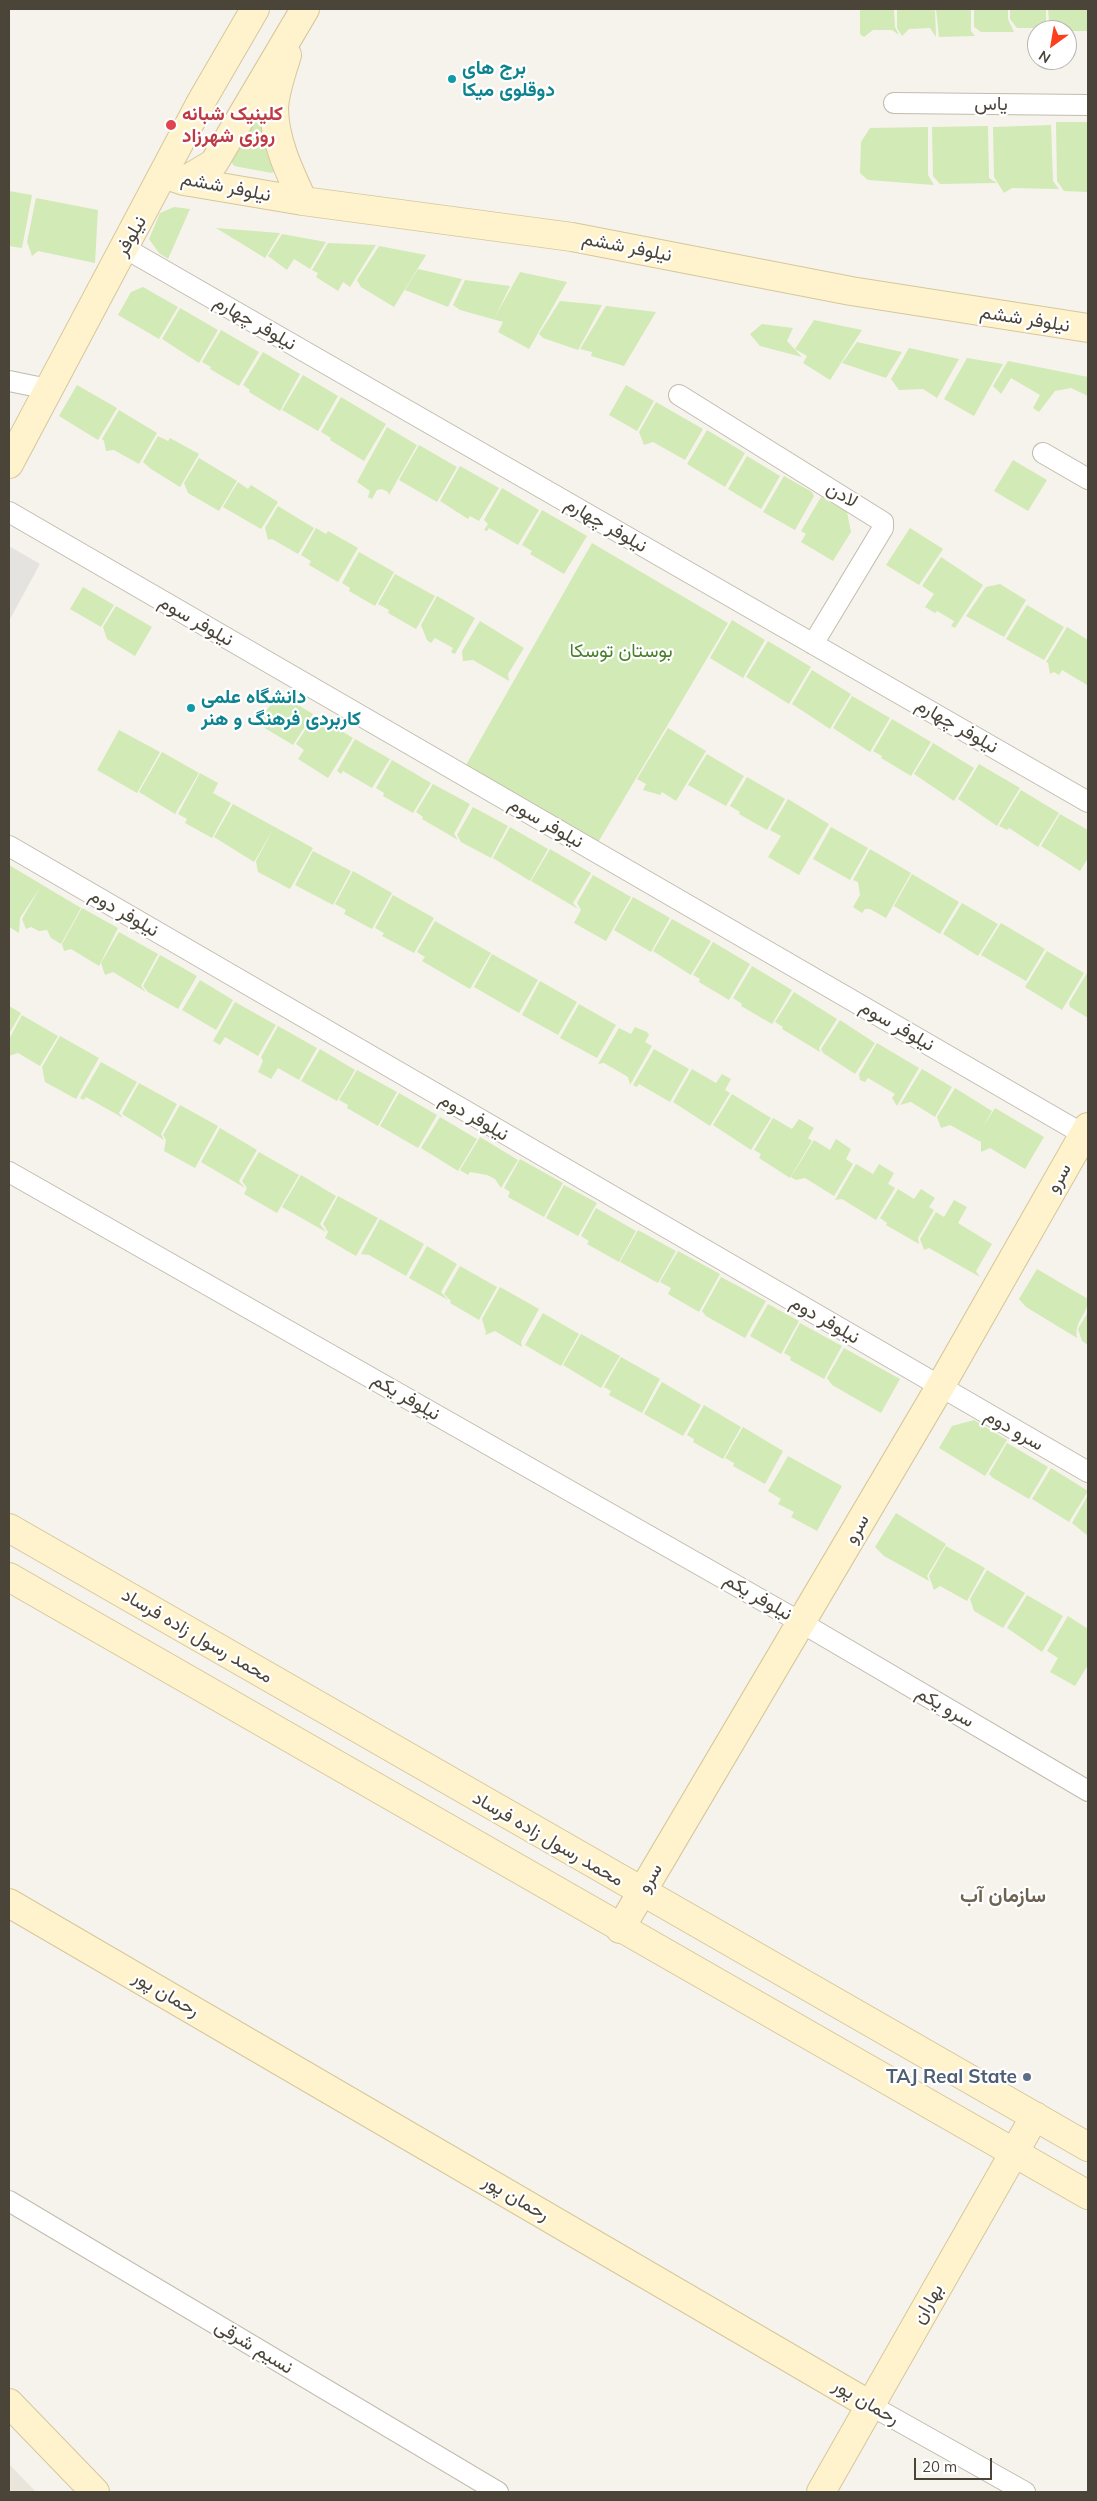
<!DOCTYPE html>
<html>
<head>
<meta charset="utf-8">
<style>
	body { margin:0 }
	#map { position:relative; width:1097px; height:2501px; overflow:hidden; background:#f6f3ec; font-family:Mulish,sans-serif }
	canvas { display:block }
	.frame { position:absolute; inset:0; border:10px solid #4b4439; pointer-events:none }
	.north { position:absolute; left:1027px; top:20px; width:50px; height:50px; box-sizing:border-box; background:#fff; border:1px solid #b7b4b0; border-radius:50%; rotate:212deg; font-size:14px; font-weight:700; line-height:20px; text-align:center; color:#4b4439 }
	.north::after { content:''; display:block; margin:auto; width:18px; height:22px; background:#fc3f1d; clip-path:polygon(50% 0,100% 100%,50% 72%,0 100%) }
	.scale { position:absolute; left:914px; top:2458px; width:78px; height:22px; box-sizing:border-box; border:2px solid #4b4439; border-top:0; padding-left:6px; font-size:15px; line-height:18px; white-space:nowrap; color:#4b4439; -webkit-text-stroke:4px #fff; paint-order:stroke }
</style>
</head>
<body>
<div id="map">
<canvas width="1097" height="2501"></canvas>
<div class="frame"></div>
<div class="north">N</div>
<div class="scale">20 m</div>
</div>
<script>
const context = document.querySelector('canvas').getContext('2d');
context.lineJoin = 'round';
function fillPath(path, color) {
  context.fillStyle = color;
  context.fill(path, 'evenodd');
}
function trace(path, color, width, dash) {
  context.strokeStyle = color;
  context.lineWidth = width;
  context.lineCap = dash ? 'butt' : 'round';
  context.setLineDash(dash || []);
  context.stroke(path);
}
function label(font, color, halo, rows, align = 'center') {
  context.font = font + ' Mulish,Vazirmatn,sans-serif';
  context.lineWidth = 4.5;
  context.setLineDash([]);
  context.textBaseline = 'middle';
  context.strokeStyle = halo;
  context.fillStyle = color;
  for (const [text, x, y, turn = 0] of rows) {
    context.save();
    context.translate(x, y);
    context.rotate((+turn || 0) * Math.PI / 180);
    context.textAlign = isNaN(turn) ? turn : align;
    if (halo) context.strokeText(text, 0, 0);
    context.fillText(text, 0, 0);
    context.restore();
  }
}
const residential = new Path2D(`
	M9,2464L36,2492H9Z`);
const green = new Path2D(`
	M860,9H894L895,27L899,35L892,30H873L864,37L860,34Z
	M897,9H935L936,37L930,28L909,29L902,36L897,28Z
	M936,9H971V31L975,36L939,37Z
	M974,9H1008V19L1014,32H981L974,27Z
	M1010,9H1046V22L1052,26L1049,22L1048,9H1088V31H1067L1054,28H1017L1010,19Z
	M274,70L276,171L272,173L234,166L229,158Z
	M1056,122H1088V192L1064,191L1057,181Z
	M1051,125L1053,181L1059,189L1012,188L1004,193L994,177L993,127Z
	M988,126L989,178L997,183L940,184L933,176L932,127Z
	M928,127V175L934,185L868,180L860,173L861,142L870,128Z
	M9,191L32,195L22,248L9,246Z
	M36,198L98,210L95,263L38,251L32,256L27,242Z
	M174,207L190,209L168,259L159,253L149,239L160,213Z
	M216,228L280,233L265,258Z
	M282,234L326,242L310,269L294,259L287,270L268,256Z
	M328,243L376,245L350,287L343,282L338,291L316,277L318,273L312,270Z
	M379,246L426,255L394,307L361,287L357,280Z
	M418,269L462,279L448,307L405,290Z
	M520,272L567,282L529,349L498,332L503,322L460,310L453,305L465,280L510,286L495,317Z
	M143,287L178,307L159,339L118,315L131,292Z
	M560,301L602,305L578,350L543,338L539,334Z
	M606,306L656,312L624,366L591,356L592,352L580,349Z
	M180,308L218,330L199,363L162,339Z
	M814,320L862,330L830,380L803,363L807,356L795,349Z
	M762,324L793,328L787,341L802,357L760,346L750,334Z
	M221,330L259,352L239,386L210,369L211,367L202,362Z
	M857,342L902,352L886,378L842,363Z
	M909,348L959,359L937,398L923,389L899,390L891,379Z
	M263,352L300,374L280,411L249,392L250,390L243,385Z
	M967,358L1003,364L974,416L944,399Z
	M1008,361L1088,377V396L1071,388L1055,391L1039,412L1033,408L1040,395L1011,378L1001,394L993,386Z
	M303,375L338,396L318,431L282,410Z
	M77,385L117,408L98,440L59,416Z
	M626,385L654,401L637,431L609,415Z
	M341,397L386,424L364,461L330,440L331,438L321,432Z
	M656,402L703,429L685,460L653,442L644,445L639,432Z
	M119,410L157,433L139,464L114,450L106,451L104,441L102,439Z
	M387,427L417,445L389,495L388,492L382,489L377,490L372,499L368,497L370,491L357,482Z
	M707,430L745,453L725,487L687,464Z
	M158,436L168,441L170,438L199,454L180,487L151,469L143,462Z
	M419,445L457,467L437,502L399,480Z
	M747,456L780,476L761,509L728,489Z
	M199,458L237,481L219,511L188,493L184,483Z
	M1013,460L1047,480L1028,511L994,491Z
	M460,466L499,488L479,521L470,516L468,519L440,501Z
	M784,476L812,492L814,496L795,530L763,512Z
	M238,482L248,489L251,485L278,502L261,529L223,507Z
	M502,488L539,510L518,545L489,528L487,531L484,530L488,524L484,520Z
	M821,497L847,512L851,532L833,561L801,542L806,534L801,531Z
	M278,506L314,528L298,554L272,539L268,540L265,528Z
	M542,510L587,536L564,574L530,554L532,551L522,545Z
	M316,528L326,534L328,531L358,548L338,582L309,565L311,561L301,555Z
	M910,528L943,549L919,585L886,565Z
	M592,543L728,623L597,844L466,765Z
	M359,552L394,572L375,606L349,591L350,588L342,583Z
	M941,557L983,585L955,628L951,626L954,621L937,611L935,613L925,607L934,594L922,586Z
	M395,574L435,596L416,629L388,613L389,610L378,604Z
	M1000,584L1026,600L1004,637L966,616L986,587Z
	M83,587L114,605L101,627L70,609Z
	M437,596L475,618L455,654L451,652L453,648L435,638L431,643L427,640L421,625Z
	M1027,605L1064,627L1044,660L1006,639Z
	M116,606L152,627L135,656L107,639L103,627Z
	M732,620L765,640L743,678L710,658Z
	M480,621L524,648L508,674L509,681L473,660L463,661L462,651Z
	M1067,627L1088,640L1087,685L1062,670L1059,675L1054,672L1050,674L1048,663L1046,662Z
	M768,641L811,667L789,704L746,677Z
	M812,670L851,694L830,729L792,704Z
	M278,693L313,714L293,745L258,724Z
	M852,696L890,718L870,752L833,728Z
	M315,715L353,738L328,778L298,759L304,750L296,744Z
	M892,719L931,742L911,776L881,758L882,756L873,751Z
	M668,728L706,751L676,801L662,792L660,795L643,790L646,784L637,779Z
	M119,730L160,752L137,793L97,770Z
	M355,739L390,759L372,788L343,771L341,774L337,771Z
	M933,743L974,768L954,801L914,774Z
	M162,752L199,773L175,814L139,792Z
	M707,754L744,776L726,806L688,785Z
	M392,760L431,783L413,813L383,796L384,793L376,788Z
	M979,764L1020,788L997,826L958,799Z
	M200,773L218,783L213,793L231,803L212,838L185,823L187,819L178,814Z
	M747,777L785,799L767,830L739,814L740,812L730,806Z
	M433,784L470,804L454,834L458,840L422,819L423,817L416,812Z
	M1021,790L1059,813L1038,847L1009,828L1007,830L999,826Z
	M788,799L829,824L799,875L768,857L781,836L770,830Z
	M233,804L313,848L290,889L258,872L256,861L274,828L254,862L214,837Z
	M473,807L508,826L491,858L461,842L457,835Z
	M1060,814L1088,830V858L1080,871L1041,846Z
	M510,827L548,849L530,881L493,858Z
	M831,827L868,848L850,880L813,859Z
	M550,849L591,873L573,903L578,909L531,881Z
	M870,849L911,873L886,918L870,909H865L862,913L853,907L860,895L858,882L853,880Z
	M313,851L351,871L333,905L295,885Z
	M9,865L81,908L61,944L51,938L47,930L39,931L31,927L26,929L22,919L41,886L20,918L19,933L9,927Z
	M353,871L392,893L372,929L344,914L346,910L335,904Z
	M912,874L959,902L940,934L894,906Z
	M593,875L631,897L606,941L574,923L581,910L577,903Z
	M393,895L434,918L414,953L382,936L384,933L375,928Z
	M633,897L670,918L651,952L614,930Z
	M962,903L998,924L978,956L943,934Z
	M82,908L118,928L99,966L71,949L64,951L62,944Z
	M672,919L711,941L691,975L653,951Z
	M435,921L491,953L470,989L422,961L425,957L417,952Z
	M1001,923L1045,949L1026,981L981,955Z
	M119,932L158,954L141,986L146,992L113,972L105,975L101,963Z
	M713,942L750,964L729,1000L699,982L700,979L693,975Z
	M1047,951L1084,973L1062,1010L1025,987Z
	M492,954L538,980L519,1013L474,987Z
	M160,955L197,976L178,1009L148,992L143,986Z
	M752,966L792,990L772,1024L741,1006L742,1004L733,998Z
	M1087,973H1088V1018L1070,1007L1069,1003Z
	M200,980L233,1000L216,1030L182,1010Z
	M540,981L577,1002L558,1035L522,1015Z
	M794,992L837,1019L819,1048L820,1052L782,1029L783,1027L775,1022Z
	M235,1002L276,1025L258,1056L225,1037L220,1045L213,1041Z
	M579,1004L616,1025L597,1058L560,1038Z
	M9,1006L21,1013L9,1034Z
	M22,1015L58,1036L40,1066L18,1053L9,1056V1039Z
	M840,1020L875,1043L855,1074L823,1053L821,1049Z
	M278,1026L317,1048L299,1080L278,1068L271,1079L258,1072L263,1061L261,1057Z
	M635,1027L647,1032L649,1035L645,1042L652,1046L630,1085L628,1077L604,1063L598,1064L619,1028L631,1034Z
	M60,1036L99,1058L76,1099L45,1082L42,1067Z
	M877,1043L919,1068L897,1106L892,1098L895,1094L868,1078L865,1082L860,1080L859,1074Z
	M320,1049L355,1070L337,1101L301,1081Z
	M654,1049L689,1069L670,1102L639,1084L637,1087L633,1085Z
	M101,1062L137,1082L119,1113L123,1118L86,1097L84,1100L80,1098Z
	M692,1069L716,1083L722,1074L731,1079L725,1090L730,1093L710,1126L673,1102Z
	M922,1069L952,1087L935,1117L911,1102L900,1105Z
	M357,1070L397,1092L378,1126L347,1108L348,1105L339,1100Z
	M139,1083L177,1104L161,1134L164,1140L122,1114Z
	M955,1088L992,1111L983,1127L995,1108L1044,1137L1025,1169L990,1148L981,1152V1142L950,1125L941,1128L937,1117Z
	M399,1093L437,1115L418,1148L380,1126Z
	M732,1094L771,1118L751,1150L713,1125Z
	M180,1105L218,1126L195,1168L164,1151L166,1140L163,1135Z
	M440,1117L477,1139L458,1171L421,1148Z
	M773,1118L792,1129L799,1119L814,1128L808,1138L812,1141L790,1178L759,1158L761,1154L754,1150Z
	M220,1128L257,1150L239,1181L245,1188L201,1162Z
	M480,1137L518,1160L501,1188L495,1179L487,1175L470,1172L468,1175L460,1170Z
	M836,1139L851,1149L846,1159L853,1164L834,1196L805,1178L796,1180L791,1177L814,1140L830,1150Z
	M259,1152L299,1175L277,1213L244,1194L247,1188L242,1181Z
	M520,1159L563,1183L544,1217L508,1197L510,1192L504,1188Z
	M856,1164L873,1174L879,1164L894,1173L888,1184L895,1188L876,1220L842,1199L835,1200Z
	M301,1175L336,1196L320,1224L326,1232L282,1207Z
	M564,1185L597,1203L578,1236L546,1218Z
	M898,1189L914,1199L921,1189L935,1198L929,1207L934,1210L918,1238L919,1244L886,1225L887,1223L880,1218Z
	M338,1196L378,1218L356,1256L325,1238L328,1232L323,1224Z
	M954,1200L967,1207L958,1223L992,1244L976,1271L980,1277L929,1248L924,1250L920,1239L936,1212L944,1217Z
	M596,1208L636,1231L619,1262L587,1244L589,1241L581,1236Z
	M380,1219L424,1244L406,1276L369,1255L361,1254Z
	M638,1230L676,1251L658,1283L620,1262Z
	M427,1246L457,1264L441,1292L448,1300L409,1278Z
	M678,1251L720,1274L699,1312L668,1294L671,1288L660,1282Z
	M460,1266L497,1287L479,1320L450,1303L451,1301L444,1294Z
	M1037,1269L1088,1299C1088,1315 1074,1320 1077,1338L1026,1307L1019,1299Z
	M721,1277L766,1301L745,1338L706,1316L702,1311Z
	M500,1287L539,1309L521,1342L522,1347L495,1331L485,1335L486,1332L482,1319Z
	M768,1304L799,1321L781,1354L750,1336Z
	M1088,1312V1345L1082,1341L1078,1329Z
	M543,1313L579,1334L561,1366L525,1345Z
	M800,1323L842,1346L824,1379L790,1360L791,1357L784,1353Z
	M581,1334L620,1356L601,1388L563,1365Z
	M844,1348L900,1379L881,1413L832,1385L827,1378Z
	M621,1357L660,1379L642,1413L609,1395L611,1391L604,1387Z
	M662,1382L701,1405L683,1436L644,1414Z
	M704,1405L741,1427L723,1459L693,1442L694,1439L687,1435Z
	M974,1420L1007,1440L985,1476L939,1448L952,1426Z
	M743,1427L783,1451L765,1484L733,1466L734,1463L725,1458Z
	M1007,1443L1048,1467L1029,1499L993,1478L989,1474Z
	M788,1456L842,1486L817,1531L791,1517L794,1512L778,1504L781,1499L768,1491Z
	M1051,1468L1088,1491L1069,1522L1032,1499Z
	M1088,1495V1536L1072,1523Z
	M896,1513L946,1544L927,1576L929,1581L884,1556L875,1547Z
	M946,1546L985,1568L967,1601L940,1586L934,1590L929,1576Z
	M987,1570L1025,1593L1003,1628L974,1611L970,1599Z
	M1027,1595L1063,1616L1042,1652L1007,1628Z
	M1068,1616L1088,1629V1665L1075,1686L1050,1672L1058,1658L1047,1651Z`);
const parking = new Path2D(`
	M9,546L40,564L9,621Z`);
const street = new Path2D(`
	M894,103L1088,105
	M123,247L1088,802
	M9,381L48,389
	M679,395L883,522V528L813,644
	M1043,453L1088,479
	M9,512L1088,1137
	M9,846L1088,1472
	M9,1172L802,1623L1088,1791
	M9,2201L498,2492
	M870,2405L1025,2492`);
const secondary = new Path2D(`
	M287,55C282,72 275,90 274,108C274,140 290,173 303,201
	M164,174L184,181L303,201L572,237L851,291L1088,328
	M184,181L214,163L305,9
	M9,464L201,102L255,9
	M9,1528L1088,2147
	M9,1577L1088,2195
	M9,1903L870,2405
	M620,1929L940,1387L1088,1127
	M9,2403L95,2492
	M821,2492L1035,2116`);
const markers = [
	[452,79,5,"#0f9aa8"],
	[171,125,6,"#e0444e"],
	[191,708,5,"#0f9aa8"],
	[1027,2077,5,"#5c6f8a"]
];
const cultureNames = [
	["برج های",462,68],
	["دوقلوی میکا",462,90],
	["دانشگاه علمی",201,697],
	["کاربردی فرهنگ و هنر",201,719]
];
const streetNames = [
	["یاس",991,104,1],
	["نیلوفر ششم",226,187,11],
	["نیلوفر",131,236,-60],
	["نیلوفر ششم",627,247,11],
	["نیلوفر ششم",1025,319,9],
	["نیلوفر چهارم",255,323,30],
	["لادن",842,495,31],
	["نیلوفر چهارم",606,525,30],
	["نیلوفر سوم",196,621,30],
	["نیلوفر چهارم",957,726,30],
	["نیلوفر سوم",546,823,30],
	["نیلوفر دوم",124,913,30],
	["نیلوفر سوم",897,1026,30],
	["نیلوفر دوم",474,1117,30],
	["سرو",1059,1178,-60],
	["نیلوفر دوم",825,1320,30],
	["نیلوفر یکم",406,1397,30],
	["سرو دوم",1014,1430,30],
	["سرو",857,1529,-60],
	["نیلوفر یکم",758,1597,30],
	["محمد رسول زاده فرساد",197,1636,30],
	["سرو یکم",945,1707,30],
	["محمد رسول زاده فرساد",548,1839,30],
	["سرو",650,1878,-59],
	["رحمان پور",166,1994,30],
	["رحمان پور",516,2198,30],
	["بهاران",928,2304,-60],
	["نسیم شرقی",254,2347,31],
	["رحمان پور",866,2402,30]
];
const healthNames = [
	["کلینیک شبانه",182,114],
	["روزی شهرزاد",182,136]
];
const parkNames = [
	["بوستان توسکا",621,651]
];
const serviceNames = [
	["TAJ Real State",1017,2077]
];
const neighbourhoodNames = [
	["سازمان آب",1003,1896]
];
fillPath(residential, '#eae5da');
fillPath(green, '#d2eab5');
fillPath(parking, '#e5e3e0');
trace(street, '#c2bbae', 22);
trace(secondary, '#d6c79b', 30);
trace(street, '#fff', 20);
trace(secondary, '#fff3cd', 28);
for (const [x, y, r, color] of markers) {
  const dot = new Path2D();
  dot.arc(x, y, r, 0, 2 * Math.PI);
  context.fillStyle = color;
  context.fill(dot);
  trace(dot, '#fff', 2);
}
label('bold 19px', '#0d838f', '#fff', cultureNames, 'left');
label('19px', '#4b4439', '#fff', streetNames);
label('bold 19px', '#be3a42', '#fff', healthNames, 'left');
label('19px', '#4a7f2a', '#fff', parkNames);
label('bold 19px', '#4e5e75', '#fff', serviceNames, 'right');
label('bold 20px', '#6e6250', '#fff', neighbourhoodNames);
</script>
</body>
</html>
